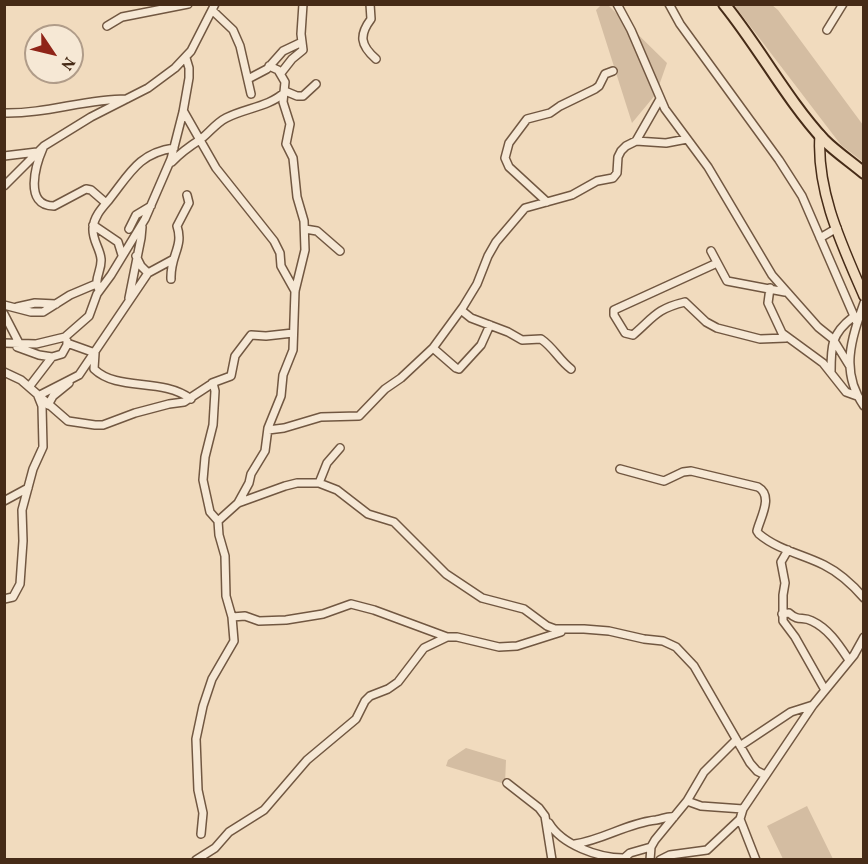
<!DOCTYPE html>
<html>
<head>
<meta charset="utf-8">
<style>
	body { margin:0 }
	#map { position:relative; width:868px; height:864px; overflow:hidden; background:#f1dbbe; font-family:Vollkorn,serif }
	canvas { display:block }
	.frame { position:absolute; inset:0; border:6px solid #462b17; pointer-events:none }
	.north { position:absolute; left:24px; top:24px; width:60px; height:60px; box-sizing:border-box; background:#f6e8d5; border:2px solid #b09c89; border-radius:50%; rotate:125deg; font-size:16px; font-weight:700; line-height:24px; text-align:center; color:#462b17 }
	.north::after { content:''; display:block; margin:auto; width:21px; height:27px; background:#8f2418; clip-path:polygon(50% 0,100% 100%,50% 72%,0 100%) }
</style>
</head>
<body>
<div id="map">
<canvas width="868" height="864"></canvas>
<div class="frame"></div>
<div class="north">N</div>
</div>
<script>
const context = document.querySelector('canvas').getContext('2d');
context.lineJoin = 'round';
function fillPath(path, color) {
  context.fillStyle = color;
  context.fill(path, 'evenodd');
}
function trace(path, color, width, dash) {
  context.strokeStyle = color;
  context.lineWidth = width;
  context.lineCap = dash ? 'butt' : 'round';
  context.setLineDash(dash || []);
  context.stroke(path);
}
const green = new Path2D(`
	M601,5H608L667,63L656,94L632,123L596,10Z
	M734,5H772L778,10L863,125V162L841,145Z
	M466,748L506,760L505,784L446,766L448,760Z
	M807,806L833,859H783L767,826Z`);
const minor = new Path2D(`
	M370,4L371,19C359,35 360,45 376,59
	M617,4L631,30L665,109L708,167L772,275L818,327L833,339L849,365
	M669,4L680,24L779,160L802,196L857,323
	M213,11L233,30L240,46L251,94
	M107,26L122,17L188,4
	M827,30L843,4
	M281,73L292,59L303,50L301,34L303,4
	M248,79L267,69L283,51L302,42
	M285,91L297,96H303L316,84
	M184,112L216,168L274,241L280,253L281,266L295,291
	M4,113C46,114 85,99 126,99
	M636,141L660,99
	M43,148C36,164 23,206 54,206L86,189L91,190L106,203
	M4,156L37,152
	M172,162C181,152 190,146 201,139C209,133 216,123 226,118C245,108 269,107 285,92
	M4,186L44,146L91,117L148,88L175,68L191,51L215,4
	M547,202L509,167L505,158L509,143L527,119L550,113L560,106L595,89L599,86L605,74L613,71
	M93,225L118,242L122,255
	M129,229L136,215L151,206
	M305,229L317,231L340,251
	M820,238L837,228
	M711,251L727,281L785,292
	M136,256L141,266L148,273
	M717,263L614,310V315L625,333L633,335C654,317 656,309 685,302L706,322L717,328L760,339L786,338
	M171,279C170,255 184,247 177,226L189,203L187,195
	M770,288L768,303L782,333L823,363L846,392L857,396
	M99,290C93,279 102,271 101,259C100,248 92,240 93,228C94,217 101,209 108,201C129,175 138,153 174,148
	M129,298L141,238L142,227
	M864,303C851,340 840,372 864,406
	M4,305L31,312H43L70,295L96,284
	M17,307L35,303L56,304
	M461,310L471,318L508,332L522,340L541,339C554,348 559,360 571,369
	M4,314L19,343
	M4,343L36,344L65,337L89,316L97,294L111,275L145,219L171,159L183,112L189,78V68L186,58
	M67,343L95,353L94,369C118,392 161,377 191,399
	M17,347L39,355L52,357
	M433,348L456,368L459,369L481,345L490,325
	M4,372L21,380L68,421L95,425H103L135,413L169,404L184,402L213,383L215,391L213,425L205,457L203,480L210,512L218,521
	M831,372C831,346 831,334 853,317
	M212,383L231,376L235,356L251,335L266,336L293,333
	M29,387L52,357L62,354L67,345V341
	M48,405L53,396L69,383
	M268,430L284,428L321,417L359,416L385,389L401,378L433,348L463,307L477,284L488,256L496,242L525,208L572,195L597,181L613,178L617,173L618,157L621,151L626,146L636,141L666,143L687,139
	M620,469L664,481L683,472L691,471L758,487C774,496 760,518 757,531L759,534C778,550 802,554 824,565C840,573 852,584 864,598
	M319,483L327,463L340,448
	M4,501L28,488
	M238,503L249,483L251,474L265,451L268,428L281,396L283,375L293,350L295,291L305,250L304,221L297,197L293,158L286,144L290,124L283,102L285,82L278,70L269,66
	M788,550L781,562L785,583L783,595V621L795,637L825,690
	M4,599L13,597L20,584L23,541L22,510L33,469L43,447L42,406L38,396L79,375L148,273L172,260
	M782,614L789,613C799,622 802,616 812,621C829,629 839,645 849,660
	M232,617L245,616L259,621L286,620L323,614L351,604L374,610L447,637
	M740,746L791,712L813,705
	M507,783L539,808L545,816L552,860
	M687,801L701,806L743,809
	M549,823C562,845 599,858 623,858
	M201,834L203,813L198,790L196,739L203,706L212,679L234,641L232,617L226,596L225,556L219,535L218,521L238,503L285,486L297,483H319L337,490L368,514L394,522L446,574L482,598L524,609L547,626L555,629H584L609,631L644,639L663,641L676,647L694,666L750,763L757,771L765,775
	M575,844C603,840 627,823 656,820C663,819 667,816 674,817
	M196,860L215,848L229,832L264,810L307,760L356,719L365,701L370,696L388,689L398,682L424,648L447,637H457L499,647L517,646L561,632
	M622,860L630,853L651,847
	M650,860L651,847L655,840L687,801L704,772L736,740
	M660,860L670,855L707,850L740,819
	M756,860L740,819L743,809L813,705L854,655L864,637`);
const major = new Path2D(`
	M820,135C816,191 842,245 864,296`);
const highway = new Path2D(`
	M724,4C759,47 787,100 824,140C836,152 851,162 864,173`);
fillPath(green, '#d4bda2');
trace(minor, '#715741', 10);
trace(major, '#462b17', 12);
trace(highway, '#462b17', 14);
trace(minor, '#f6e8d5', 7);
trace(major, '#f1dbbe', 9);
trace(highway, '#f1dbbe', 10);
</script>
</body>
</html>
